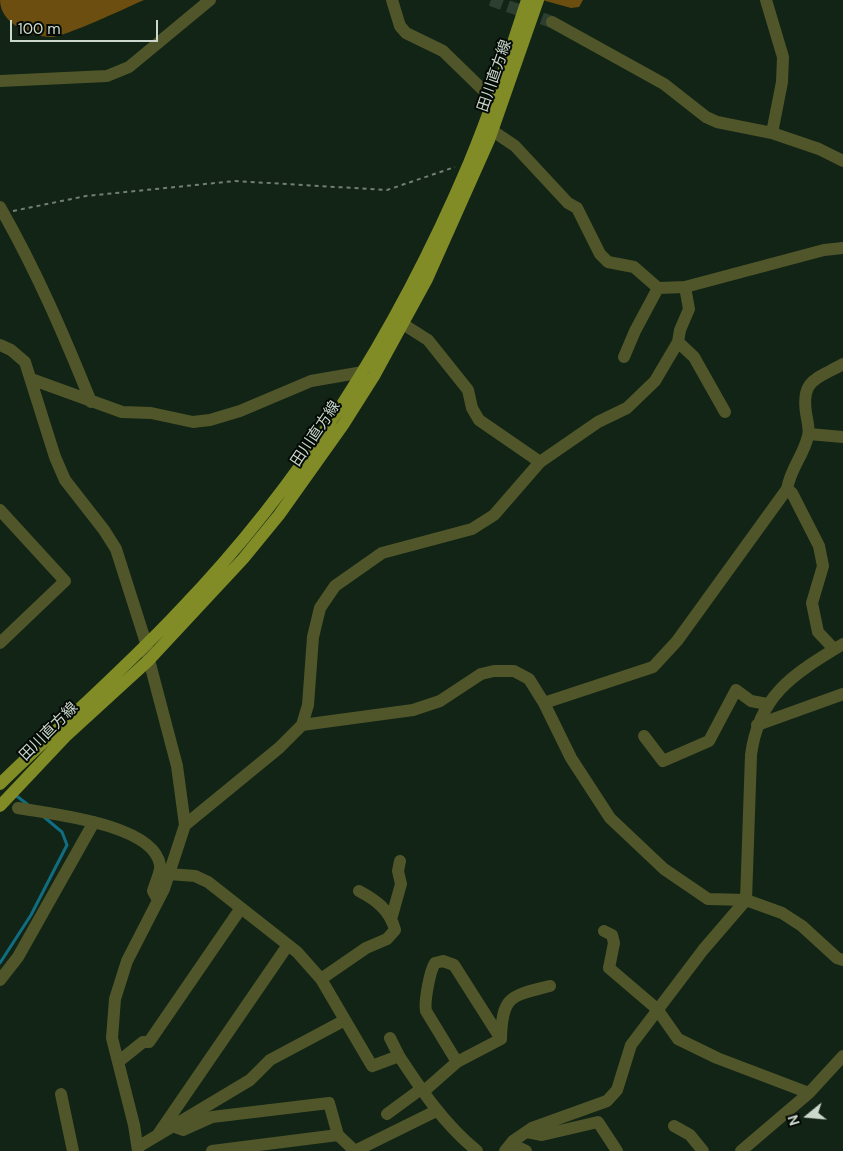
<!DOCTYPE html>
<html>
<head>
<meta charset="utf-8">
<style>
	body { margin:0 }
	#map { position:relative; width:843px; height:1151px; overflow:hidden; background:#112415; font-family:"DM Sans",sans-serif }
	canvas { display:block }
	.north { position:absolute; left:783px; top:1091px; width:50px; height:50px; -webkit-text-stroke:4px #040b06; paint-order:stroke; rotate:253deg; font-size:14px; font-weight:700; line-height:20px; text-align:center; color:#ccd8cd }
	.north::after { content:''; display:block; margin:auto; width:18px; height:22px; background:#ccd8cd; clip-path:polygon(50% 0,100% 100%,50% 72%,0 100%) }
	.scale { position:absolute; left:10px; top:20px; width:148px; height:22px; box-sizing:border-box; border:2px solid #ccd8cd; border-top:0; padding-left:6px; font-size:15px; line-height:18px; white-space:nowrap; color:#ccd8cd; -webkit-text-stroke:4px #040b06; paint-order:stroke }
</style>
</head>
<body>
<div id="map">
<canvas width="843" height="1151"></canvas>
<div class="north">N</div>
<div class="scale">100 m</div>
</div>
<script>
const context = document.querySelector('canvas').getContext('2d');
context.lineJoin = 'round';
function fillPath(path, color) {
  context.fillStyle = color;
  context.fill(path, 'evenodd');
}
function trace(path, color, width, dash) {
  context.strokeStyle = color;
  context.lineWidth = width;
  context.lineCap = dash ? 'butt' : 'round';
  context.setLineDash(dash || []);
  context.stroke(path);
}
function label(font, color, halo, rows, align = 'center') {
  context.font = font + ' "DM Sans","Noto Sans JP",sans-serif';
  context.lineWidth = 4;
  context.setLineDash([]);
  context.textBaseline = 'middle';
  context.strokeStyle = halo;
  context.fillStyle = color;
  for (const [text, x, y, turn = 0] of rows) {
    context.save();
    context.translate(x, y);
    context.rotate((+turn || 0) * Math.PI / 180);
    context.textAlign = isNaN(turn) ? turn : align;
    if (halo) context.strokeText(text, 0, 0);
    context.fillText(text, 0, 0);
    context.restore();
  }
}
const forest = new Path2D(`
	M0,0H144C128,7 65,37 51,37C30,37 0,23 0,0Z
	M542,0H583L579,7L571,8Z`);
const stream = new Path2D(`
	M14,794L27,804
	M0,963L31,915L67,845L62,832L44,817`);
const minorTunnel = new Path2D(`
	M491,0L552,22`);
const path = new Path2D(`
	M13,211L86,196L235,181L387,190L455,167`);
const minor = new Path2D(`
	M392,0L400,26L406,33L443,51L481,88L494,97
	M766,0L783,57L782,82L772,133
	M552,22L664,84L706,117L717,122L772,133L819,149L843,161
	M0,81L107,76L129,67L210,0
	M484,125L515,146L568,203L577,208L600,254L608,262L634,267L658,288L685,287L824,250L843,248
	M0,207C36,270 64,335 91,402
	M395,319L428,340L468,390L472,408L479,420L540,462
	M678,342L694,357L725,412
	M0,345L11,350L25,362L55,457L65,480L104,530L116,549L146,643L149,660L177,766L185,825L164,889L127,961L115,999L112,1038L134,1125L138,1151
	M624,357L635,331L658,288
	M31,379L122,412L151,413L193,422L210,420L240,411L311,381L363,372
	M809,434L843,437
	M787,489L792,493L819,546L823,566L812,603L818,632L834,649
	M0,510L65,581L0,643
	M544,703L653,667L677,641L787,489C791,467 803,457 808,436C810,429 807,420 806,413C801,379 817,379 843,364
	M302,725L413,710L440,701L481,674L494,671H514L529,679L544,703L571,758L610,818L664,869L708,899L746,900L782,913L802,926L837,958L843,960
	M757,725L843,694
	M644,736L663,761L709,741L736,690L751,701L767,704
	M18,808C51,814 154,824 160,865C161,872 155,883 153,891L158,900
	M185,825L279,748L302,725L308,705L313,637L320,608L335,586L382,553L472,529L494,515L540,462L598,422L627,408L655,381L678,342L680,330L689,309L685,287
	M169,874L195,876L208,882L297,952L321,979L372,1066L399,1056C422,1091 444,1124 477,1151
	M392,916L401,884L398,871L400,861
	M604,931L612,935L614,943L609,968L657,1009L678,1039L717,1058L809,1093
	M321,979L366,948L387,939L395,930C390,910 376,900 359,891
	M0,980L18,957L94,822
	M390,1038L399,1056
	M501,1039C502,995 511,996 550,986
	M118,1062L143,1042H149L241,908
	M423,1092L457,1062L501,1039L454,965L443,961L435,963C430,970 424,1002 426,1011L457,1062
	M61,1094L73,1151
	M387,1114L421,1089
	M674,1126L690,1135L703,1151
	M175,1127L183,1130L212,1117L329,1103L338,1135L355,1151
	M527,1132L542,1135L598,1122L617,1151
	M159,1133L288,945
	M511,1144L526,1151
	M138,1147L250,1080L270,1060L345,1020
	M212,1151L338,1135
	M355,1151L436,1111
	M505,1151L513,1141L532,1128L607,1101L617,1090L631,1045L703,950L746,900L751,755C759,694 794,674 843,644
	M741,1151L809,1093L843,1056`);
const major = new Path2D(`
	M0,784C59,726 124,670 180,610C304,481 399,328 469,163C491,110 509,55 527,0
	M0,806L67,735L149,660L243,559L279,515L343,425L374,376L427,279L489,140L538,0`);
const streetNames = [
	["田川直方線",495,76,-71],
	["田川直方線",316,434,-56],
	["田川直方線",49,732,-45]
];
fillPath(forest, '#6c4e10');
trace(stream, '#116d82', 3);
trace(minorTunnel, '#2d3f31', 12, [12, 6]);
trace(path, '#718073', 2, [4, 4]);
trace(minor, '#50562a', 12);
trace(major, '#818c26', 12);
label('15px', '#ccd8cd', '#040b06', streetNames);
</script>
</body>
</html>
